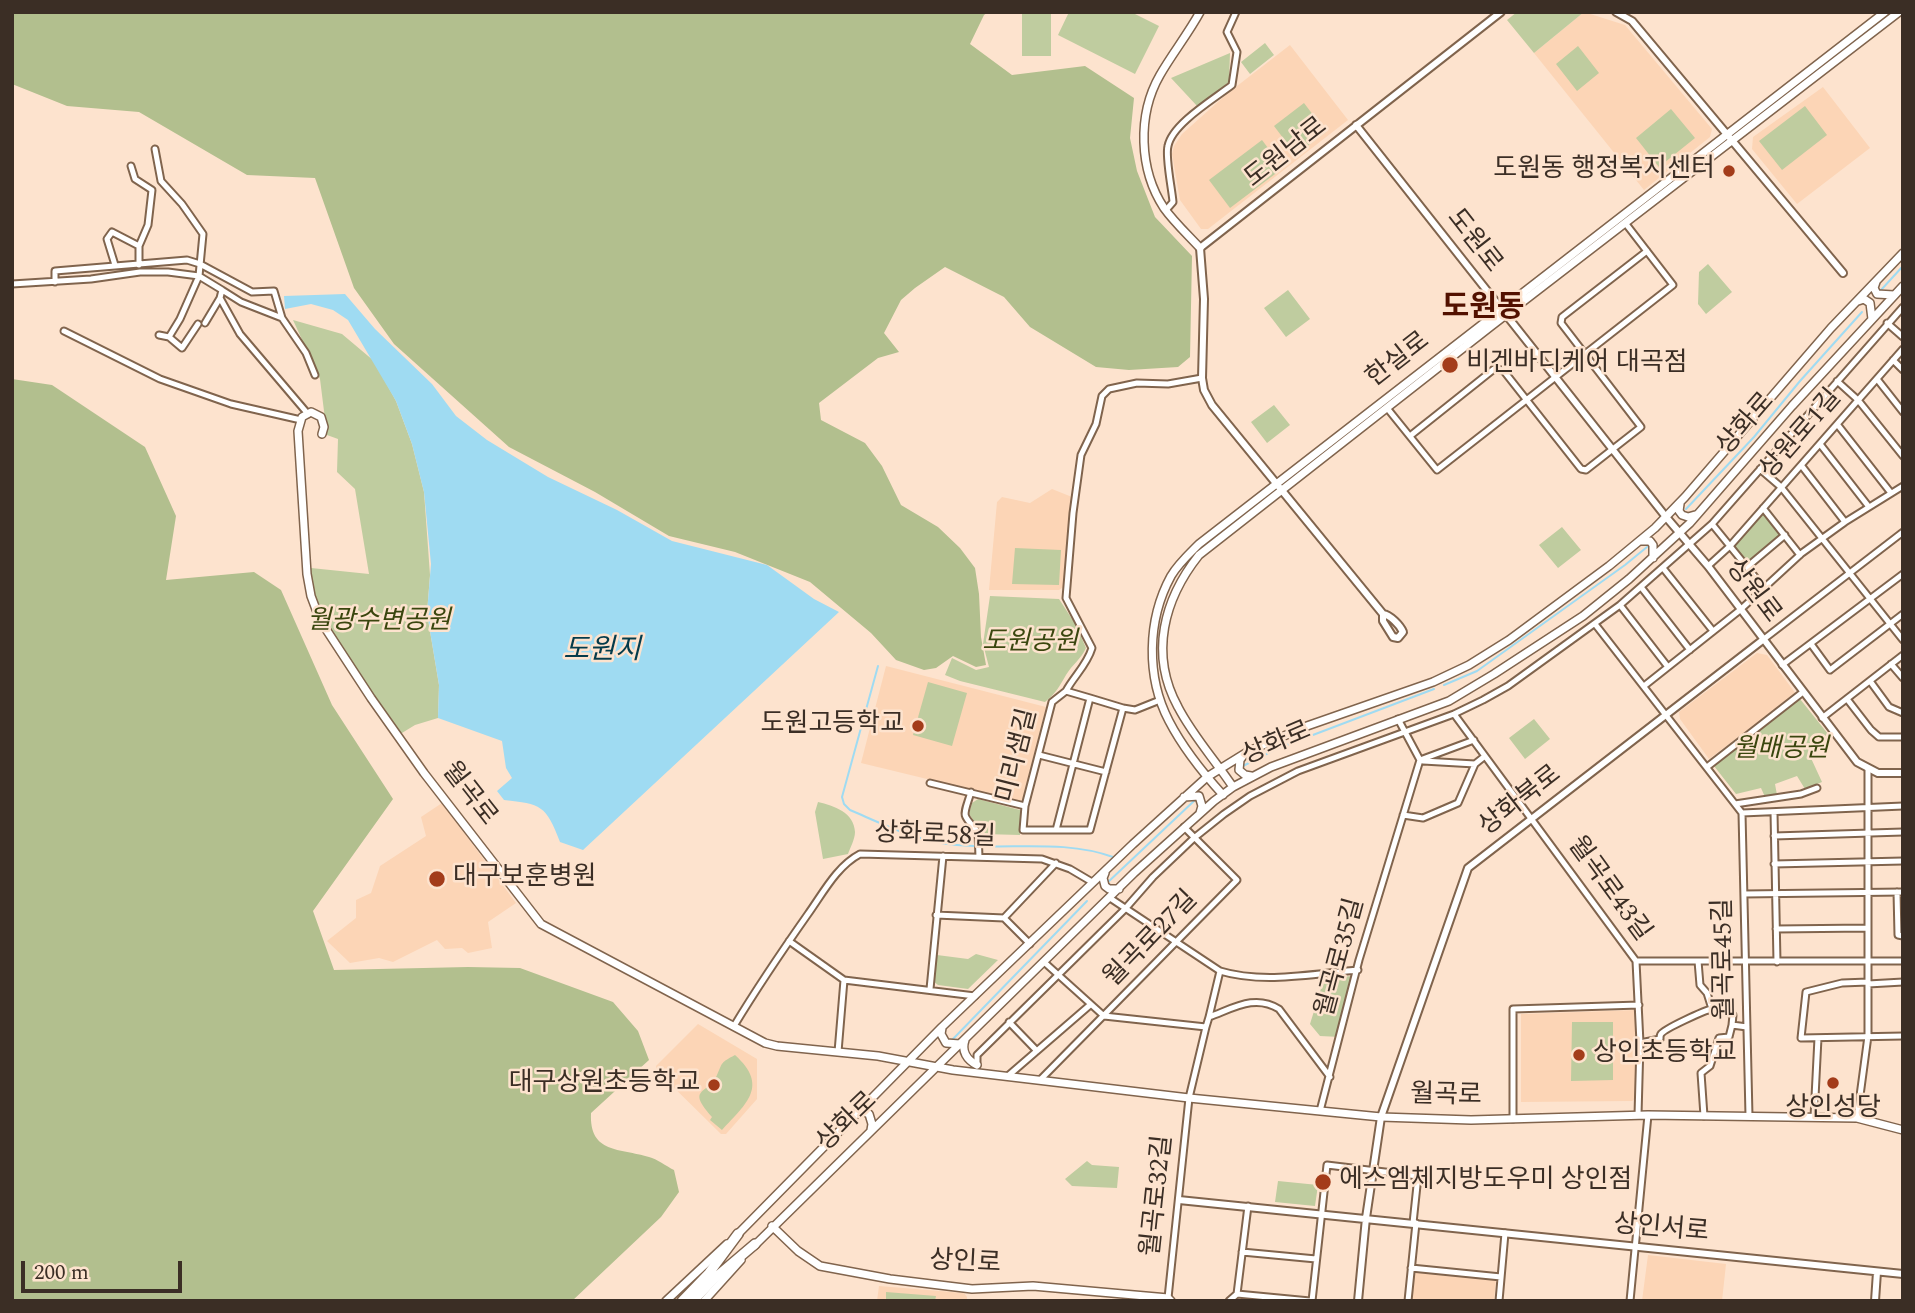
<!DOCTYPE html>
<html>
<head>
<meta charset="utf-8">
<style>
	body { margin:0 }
	#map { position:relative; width:1915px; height:1313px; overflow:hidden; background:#fde3ce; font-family:Spectral,serif }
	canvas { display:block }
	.frame { position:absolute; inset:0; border:14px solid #3b2e25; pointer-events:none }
	.scale { position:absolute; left:21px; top:1261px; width:161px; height:32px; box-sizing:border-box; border:4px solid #3b2e25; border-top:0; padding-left:9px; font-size:21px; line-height:24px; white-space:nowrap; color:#3b2e25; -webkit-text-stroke:5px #fde3ce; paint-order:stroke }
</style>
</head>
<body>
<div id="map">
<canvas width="1915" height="1313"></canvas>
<div class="frame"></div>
<div class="scale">200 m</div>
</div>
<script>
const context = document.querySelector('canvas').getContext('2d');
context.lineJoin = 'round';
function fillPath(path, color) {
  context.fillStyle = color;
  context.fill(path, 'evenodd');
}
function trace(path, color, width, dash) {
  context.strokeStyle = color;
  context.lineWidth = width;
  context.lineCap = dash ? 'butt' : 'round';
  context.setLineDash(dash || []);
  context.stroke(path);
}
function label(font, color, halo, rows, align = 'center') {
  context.font = font + ' Spectral,"Noto Sans KR",serif';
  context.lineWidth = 5;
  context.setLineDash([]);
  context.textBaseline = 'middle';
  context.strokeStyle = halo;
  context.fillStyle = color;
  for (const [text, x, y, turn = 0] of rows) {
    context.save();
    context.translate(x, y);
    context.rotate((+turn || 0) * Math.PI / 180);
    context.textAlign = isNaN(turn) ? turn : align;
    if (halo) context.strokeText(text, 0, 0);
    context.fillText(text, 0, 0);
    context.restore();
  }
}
const built = new Path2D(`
	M1584,12L1625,25L1712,129L1710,137L1644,190L1534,53Z
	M1290,45L1348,120L1208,229H1201L1180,200L1172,154L1174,146L1182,134L1228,93Z
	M1823,87L1870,148L1797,204L1752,149L1753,137Z
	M1052,489L1072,497L1066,585L1059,590H989L997,502L1002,497L1030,503Z
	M1757,653L1767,655L1796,694L1709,759L1680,719L1679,712Z
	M886,666L1046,707L1022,802L861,763Z
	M442,803L516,903L488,922L492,948L468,953L462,948L445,949L437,940L393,962L379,958L350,963L327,941L356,918V900L371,893L380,866L426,836L421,817Z
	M1636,1010L1637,1097L1632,1101L1521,1102V1014Z
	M698,1024L757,1059V1099L726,1134H721L657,1071L656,1066Z
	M1648,1255L1726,1264L1722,1301H1642Z
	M1414,1270L1496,1279L1494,1301H1412Z
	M879,1286L964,1293L967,1297V1301H877Z`);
const green = new Path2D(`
	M1022,12H1051V56H1022Z
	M1069,12H1131L1159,26L1135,74L1058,35Z
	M1517,12H1584L1534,53L1507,20Z
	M1265,43L1274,55L1250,74L1241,62Z
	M1578,46L1599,73L1577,91L1556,64Z
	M1230,53L1229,82L1198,107L1171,78Z
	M1304,103L1326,132L1296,155L1274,126Z
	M1805,106L1827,135L1782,170L1759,141Z
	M1671,109L1695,138L1659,167L1636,138Z
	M1262,140L1283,168L1230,208L1209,180Z
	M1708,264L1732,292L1706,314L1698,304L1699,272Z
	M1288,290L1310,319L1286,337L1264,308Z
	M293,320L342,334L374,361L396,401L412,444L424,492L430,575L427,613L439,685L438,718L415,725L397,736L361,681L314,618L311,596V568L369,574L355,489L337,472L338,439L327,435L320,379Z
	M1274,405L1290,425L1267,443L1251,422Z
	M1761,515H1766L1781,533V537L1750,562L1746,560L1734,547L1735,543Z
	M1562,527L1581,550L1558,568L1539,545Z
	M1015,548L1061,550L1059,585L1012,584Z
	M990,596L1059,599L1076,625L1086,648C1081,659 1072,665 1066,675C1059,687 1056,693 1045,702L960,681L945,675L952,658L976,670L989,667L983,644Z
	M928,682L967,693L952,746L913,735Z
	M1800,699L1828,734L1812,746L1816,751L1810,756L1822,782L1805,789L1797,776L1775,784L1777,795L1765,797L1761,788L1736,794L1714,766Z
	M1534,719L1550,739L1525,759L1509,738Z
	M978,799L1020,810V835L983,834L969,814L972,803Z
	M818,802C834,806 854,812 855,832C855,839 850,848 848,854L823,859L815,812Z
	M976,954L998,960L968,989L938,985L933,981L937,955L968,959Z
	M1351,976L1355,980L1340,1037L1320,1036L1310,1024L1324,979Z
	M1572,1022H1613V1080L1571,1081Z
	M735,1055C769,1086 747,1103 722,1130L710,1120L712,1117C686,1087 707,1096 717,1075C723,1062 720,1063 735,1055Z
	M1087,1161L1092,1165L1119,1167L1117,1188L1072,1186L1065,1179Z
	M1278,1181L1318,1185L1315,1206L1275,1202Z
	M886,1292L936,1296L935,1301H886Z`);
const forest = new Path2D(`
	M12,12H988L984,15L970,44L1012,75L1085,66L1134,98L1130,138L1137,171L1155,217L1192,256L1190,357L1178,367L1129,370L1096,367L1030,327L1004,297L945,267L915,288L901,300L884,333L899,352L878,358L819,403L821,420L865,443L882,466L901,505L938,527L960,548L975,568L979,594L981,637L986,665L976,667L953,656L936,668L924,670L896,660L871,633L810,582L735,552L669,536L595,492L509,447L394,344L354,288L315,178L247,175L139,112L67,106L12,84Z
	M12,379L52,385L145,447L176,516L166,580L254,572L281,590L332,705L393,799L313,911L334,970L468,967L520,968L613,1002L638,1031L649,1060L591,1113C589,1154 620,1148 649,1157C657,1159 666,1166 674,1170L679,1192L661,1217L572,1301H12Z`);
const water = new Path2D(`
	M345,294L375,329L432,384L456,416L487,440L548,477L617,510L672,541L767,565L814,599L839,612L583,850L560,842C546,805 541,804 504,800L497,791L512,778L506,768L502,741L438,718L439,685L427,613L431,564L424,492L412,444L396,401L348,320L333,310L311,304L285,309L284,296Z`);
const stream = new Path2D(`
	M1881,290L1903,266
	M1686,509L1754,437L1800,381L1862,312
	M878,666L842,797L844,804L850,810C885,825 918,842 957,845C1009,850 1063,839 1113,857
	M1444,685L1477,671L1625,565L1647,547
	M1243,766L1276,749L1434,689
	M1107,883L1194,801
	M952,1040L1087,901`);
const minor = new Path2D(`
	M155,149L161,181L182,204L203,234L199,276L180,319L169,337L159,335
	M131,166L135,179L152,190L148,225L139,246V265
	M1166,210L1173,202C1172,189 1165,157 1168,146C1172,124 1214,99 1232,85L1237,52L1227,32L1236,12
	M115,265L107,239L112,232L139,246
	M55,282V271L187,260L200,264L252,292L274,291L282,318
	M12,284L91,279L140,272H168L199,276L222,290L220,298L240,334L308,414
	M222,290L241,302L282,318L306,353L315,375
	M205,323L220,298
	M1887,323L1903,337
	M64,331L160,379L231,404L301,420
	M169,337L182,348L198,324
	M1893,360L1903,370
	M1877,379L1903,412
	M1837,381L1858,400L1903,456
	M1387,408L1437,470L1673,285L1626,224
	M1837,424L1891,493
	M1410,436L1494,369L1503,370L1581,469L1586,470L1641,427L1561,323L1562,317L1647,251
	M1820,444L1869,507
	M1801,465L1845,522
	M1760,469L1781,487L1903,640
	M1763,508L1800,555
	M1712,524L1764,588
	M1708,566L1730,546L1903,349
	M1747,567L1785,535
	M1663,568L1713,631
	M1641,587L1690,650
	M1620,605L1668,667
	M1595,624L1742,813L1749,1116
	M1764,639L1903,532
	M1811,644L1830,670L1903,614
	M1891,664L1903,678
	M1782,665L1903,574
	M1870,681L1889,707L1903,713
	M1644,686L1740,610L1802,553L1845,522L1903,486
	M1066,691C1074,676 1087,665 1092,648L1066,598L1073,513L1081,455L1096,424L1102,396L1109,389L1137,383L1168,384L1202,378
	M1090,698L1123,708
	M1847,699L1871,730L1879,737H1903
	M1454,714L1636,961L1640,1043L1638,1115
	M1822,718L1903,655
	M1039,755L1106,772
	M1420,760L1474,740
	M1423,761L1475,764
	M1707,767L1803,692
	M930,783L1025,806
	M971,792C963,818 961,813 978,832L979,857
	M1735,804L1801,794L1817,788
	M1774,812L1777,962
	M1742,813L1903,806
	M1403,815L1423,818L1458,803L1475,764L1485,756
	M1056,830L1090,698L1066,691L1052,702L1025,806L1023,830H1090L1123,708L1135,710L1160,700
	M1774,836L1903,832
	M1774,864L1903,861
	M1897,892L1898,935L1903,936
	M1744,894L1903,892
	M1110,898L1220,971C1263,984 1313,974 1358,970
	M936,915L1004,918L1030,944
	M1004,918L1056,863
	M1776,929L1867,928
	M789,941L844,980L975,996
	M1636,961H1903
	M1698,961L1700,985L1707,993L1712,1009
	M1044,962L1104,1016L1206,1027L1209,1017C1234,1008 1255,994 1279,1009L1330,1077
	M1868,982L1842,983L1806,992L1801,1038L1903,1036
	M1868,984L1903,982
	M930,989L943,856
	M1209,1017L1220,971
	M1009,1022L1037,1051
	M734,1026C757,988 782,951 808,914C823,893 837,866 860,854L1042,859L1070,869L1092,882
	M1640,1043L1660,1039C1660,1037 1660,1035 1661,1034C1664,1029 1705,1010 1712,1009C1720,1007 1726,1011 1733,1015L1732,1025L1747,1027
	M838,1052L844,980
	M977,1065V1055L1125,909L1153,877L1194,838L1224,814L1250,796L1298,771L1454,714L1483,700L1508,686L1620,605L1712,524L1903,307
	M1009,1075L1090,1005
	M1041,1079L1237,880L1184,827
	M1320,1111L1359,960L1420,760L1398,719
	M1704,1116L1701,1073L1710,1066L1719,1038L1729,1037L1732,1025
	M1814,1117L1818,1038
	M1857,1118L1868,1036V769
	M1513,1119V1009L1639,1005
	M1242,1252L1316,1259
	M1411,1268L1501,1277
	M1237,1294L1248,1206
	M1168,1298L1189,1098L1206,1027
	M1229,1301L1237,1294L1310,1301
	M1312,1301L1327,1165L1418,1176L1413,1223
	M1408,1301L1416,1223
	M1499,1301L1505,1233
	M1630,1301L1648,1115`);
const tertiary = new Path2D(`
	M1616,12L1632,21L1843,273
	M1356,125L1666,517L1708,566L1857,762L1878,773H1903
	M1383,614V621L1393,637L1398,638L1403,632C1400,625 1390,615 1383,614L1212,405L1204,390L1202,378L1204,299L1200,248L1501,12
	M1179,1200L1903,1274
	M1358,1301L1366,1218L1381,1117L1468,868L1764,639
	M1875,1301L1877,1272`);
const secondary = new Path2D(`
	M1200,248C1188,235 1174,222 1164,208C1139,170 1137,115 1160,75C1172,54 1188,34 1200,12
	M1876,282L1874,288L1877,294L1894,295
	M1858,301L1864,299L1870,303L1872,319
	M322,434L324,427L321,417L311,412L302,417L298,431L307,574L311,596L320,620L371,698L424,773L541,924L765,1043L777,1046L878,1056L953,1070L1189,1098L1381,1117L1471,1120L1648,1115L1857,1118L1903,1130
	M1680,504L1679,511L1682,515L1688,517L1695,515
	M1640,541H1650L1653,545V558
	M1243,756L1240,760L1239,770L1245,775L1251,776
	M1233,787C1215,760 1193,736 1178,707C1149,654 1164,599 1199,555L1490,327L1899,12
	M1223,795C1203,773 1183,748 1169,721C1146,677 1147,620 1171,576C1178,564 1189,554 1199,544L1885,12
	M1184,797L1199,796L1202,806L1200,813
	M1105,873L1103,878L1105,886L1109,889H1119
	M942,1028L941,1034L946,1043L960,1044
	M965,1040C961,1051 967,1060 977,1065
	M857,1113L862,1111L869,1114L872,1124L871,1130
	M772,1226L798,1251L820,1266L890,1279L972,1289L1033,1286L1168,1298L1171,1301
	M736,1236L942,1027L1133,844L1207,777L1249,751L1307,726L1433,682L1469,665L1509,640L1609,566L1655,528L1685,497L1831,328L1903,253
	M754,1246L1134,873L1214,801L1233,787L1271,767L1449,701L1494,674L1583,616L1629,579L1690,523L1792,406L1903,286
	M666,1301L727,1244
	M704,1301L741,1260`);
const trunk = new Path2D(`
	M682,1301L709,1273L738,1234
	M693,1301L715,1278L755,1244`);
const markers = [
	[1729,171,7,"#a33c1a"],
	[1450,365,9,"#a33c1a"],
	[918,726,7,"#a33c1a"],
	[437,879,9,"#a33c1a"],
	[1579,1055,7,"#a33c1a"],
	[1833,1083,7,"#a33c1a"],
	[714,1085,7,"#a33c1a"],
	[1323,1182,9,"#a33c1a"]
];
const streetNames = [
	["도원남로",1287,154,-38],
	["도원로",1473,242,52],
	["한실로",1399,361,-38],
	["상화로",1747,425,-49],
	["상원로1길",1802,435,-49],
	["상원로",1752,592,53],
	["상화로",1277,745,-23],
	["미리샘길",1019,756,-76],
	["월곡로",468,795,52],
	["상화북로",1521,802,-38],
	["상화로58길",935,837,2],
	["월곡로43길",1608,890,54],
	["월곡로27길",1152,940,-46],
	["월곡로35길",1342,958,-75],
	["월곡로45길",1726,959,-91],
	["월곡로",1446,1097,1],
	["상화로",848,1123,-44],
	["월곡로32길",1159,1196,-84],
	["상인서로",1661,1230,5],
	["상인로",965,1264,3]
];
const poiNames = [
	["도원동 행정복지센터",1715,171,"right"],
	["비겐바디케어 대곡점",1466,365],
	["도원고등학교",904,726,"right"],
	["대구보훈병원",453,879],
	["상인초등학교",1593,1055],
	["대구상원초등학교",700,1085,"right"],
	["상인성당",1833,1110,"center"],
	["에스엠체지방도우미 상인점",1339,1182]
];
const parkNames = [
	["월광수변공원",379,623],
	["도원공원",1030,644],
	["월배공원",1781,751]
];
const waterNames = [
	["도원지",602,653]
];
const quarterNames = [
	["도원동",1483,310]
];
fillPath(built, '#fcd5b6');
fillPath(green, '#bfcc9f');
fillPath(forest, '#b2bf8e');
fillPath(water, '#9fdbf2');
trace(stream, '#9fdbf2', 2);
trace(minor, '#80644d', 9);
trace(tertiary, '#80644d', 10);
trace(secondary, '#80644d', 10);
trace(trunk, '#80644d', 12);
trace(minor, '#fff', 5);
trace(tertiary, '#fff', 6);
trace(secondary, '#fff', 7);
trace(trunk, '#fff', 9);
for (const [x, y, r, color] of markers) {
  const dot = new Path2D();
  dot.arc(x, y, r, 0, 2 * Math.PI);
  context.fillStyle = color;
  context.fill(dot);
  trace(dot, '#fde3ce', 2.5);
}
label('26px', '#3b2e25', '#fde3ce', streetNames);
label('26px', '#3b2e25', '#fde3ce', poiNames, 'left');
label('italic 26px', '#3a460e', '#fde3ce', parkNames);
label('italic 28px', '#043b4b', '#fde3ce', waterNames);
label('bold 30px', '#521100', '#fde3ce', quarterNames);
</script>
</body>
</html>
